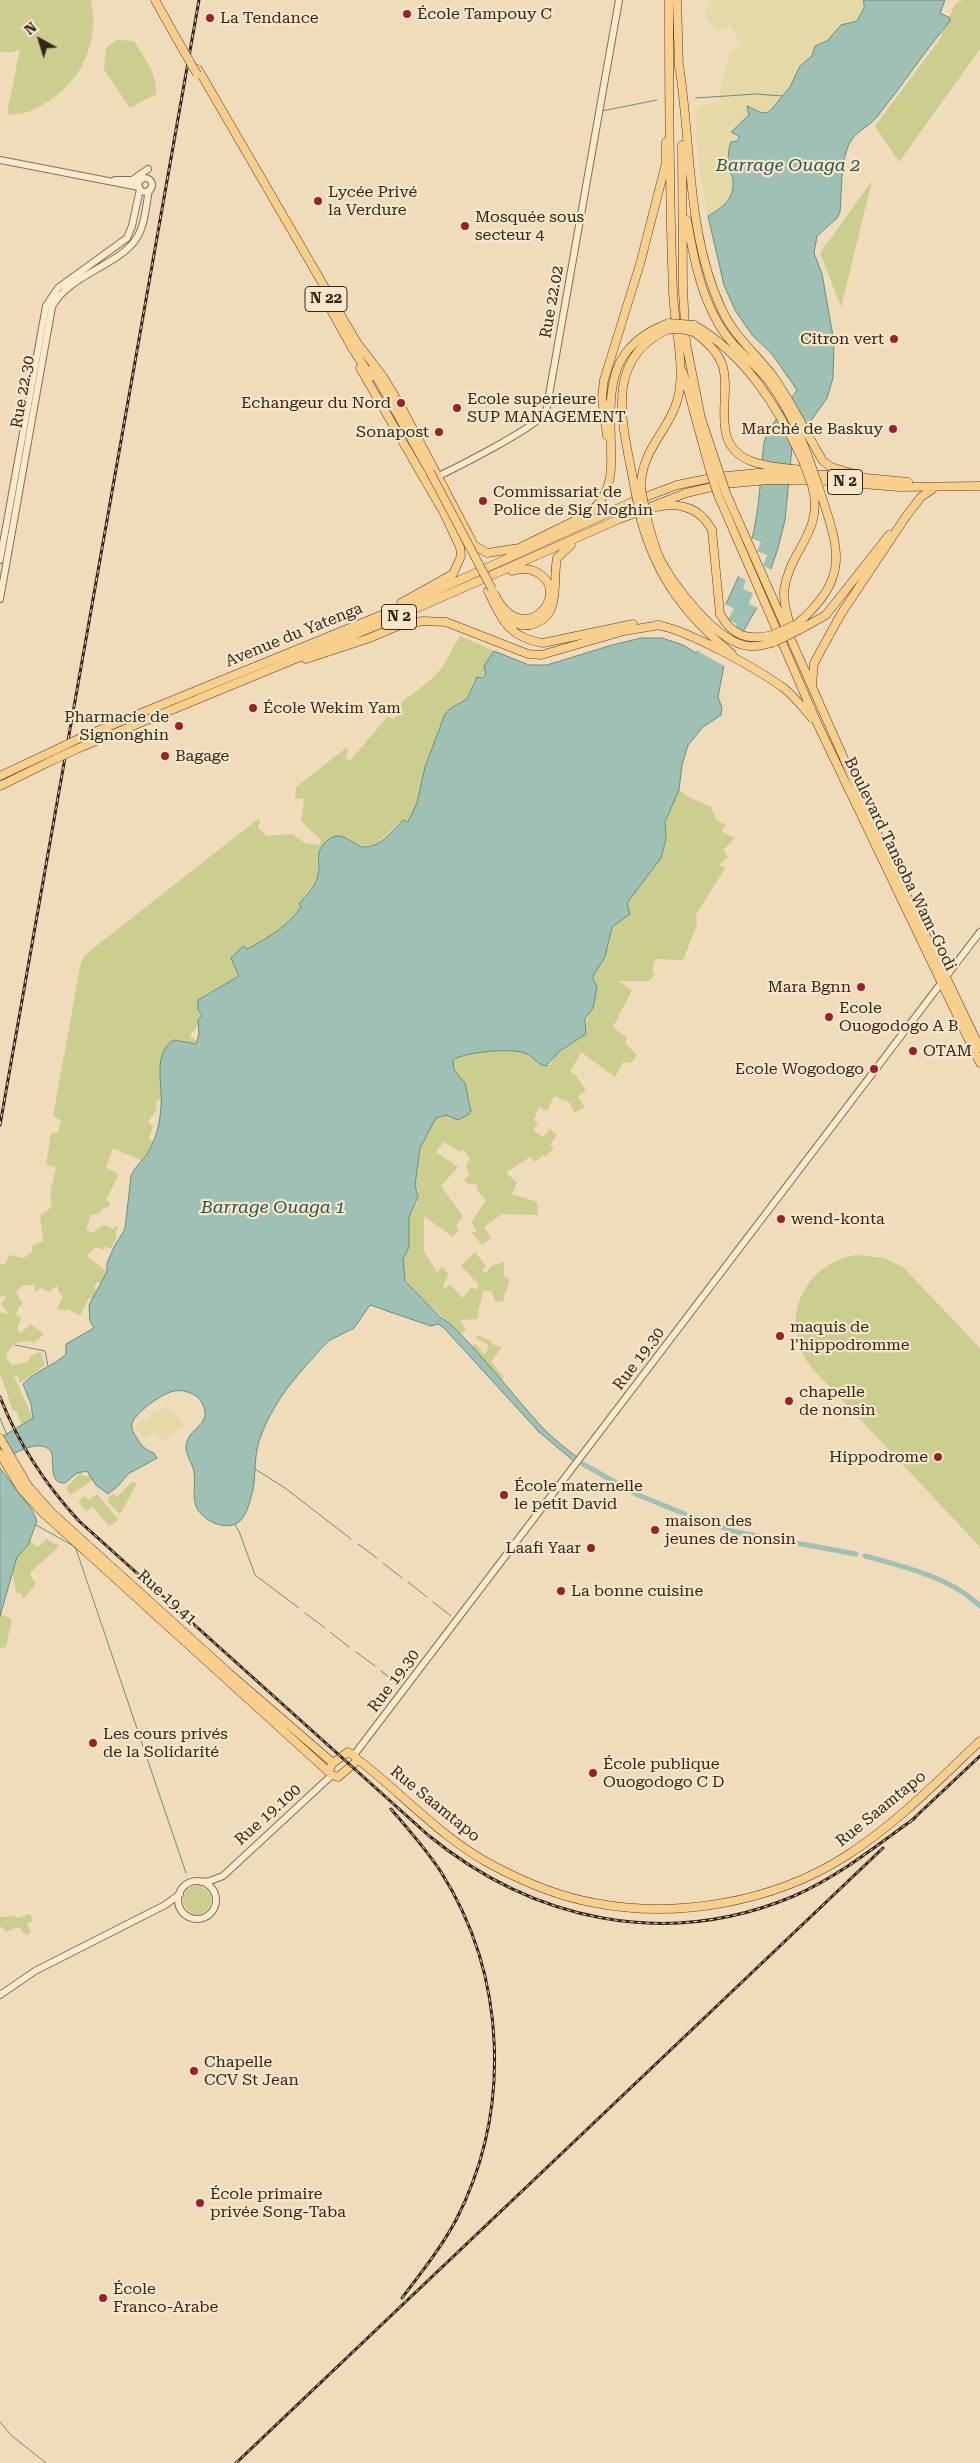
<!DOCTYPE html>
<html>
<head>
<meta charset="utf-8">
<style>
	body { margin:0 }
	#map { position:relative; width:980px; height:2463px; overflow:hidden; background:#f0dcba; font-family:"Roboto Serif",serif }
	canvas { display:block }
	.north { position:absolute; left:15px; top:15px; width:50px; height:50px; -webkit-text-stroke:4px #f7e7ca; paint-order:stroke; rotate:321deg; font-size:14px; font-weight:700; line-height:20px; text-align:center; color:#36251a }
	.north::after { content:''; display:block; margin:auto; width:18px; height:22px; background:#36251a; clip-path:polygon(50% 0,100% 100%,50% 72%,0 100%) }
</style>
</head>
<body>
<div id="map">
<canvas width="980" height="2463"></canvas>
<div class="north">N</div>
</div>
<script>
const context = document.querySelector('canvas').getContext('2d');
context.lineJoin = 'round';
function fillPath(path, color) {
  context.fillStyle = color;
  context.fill(path, 'evenodd');
}
function trace(path, color, width, dash) {
  context.strokeStyle = color;
  context.lineWidth = width;
  context.lineCap = dash ? 'butt' : 'round';
  context.setLineDash(dash || []);
  context.stroke(path);
}
function label(font, color, halo, rows, align = 'center') {
  context.font = font + ' "Roboto Serif",serif';
  context.lineWidth = 4.5;
  context.setLineDash([]);
  context.textBaseline = 'middle';
  context.strokeStyle = halo;
  context.fillStyle = color;
  for (const [text, x, y, turn = 0] of rows) {
    context.save();
    context.translate(x, y);
    context.rotate((+turn || 0) * Math.PI / 180);
    context.textAlign = isNaN(turn) ? turn : align;
    if (halo) context.strokeText(text, 0, 0);
    context.fillText(text, 0, 0);
    context.restore();
  }
}
const farmland = new Path2D(`
	M712,0H864V8L857,21L841,25L827,41L819,43L812,56L800,66L790,87L769,112L763,113L749,106V115L746,119L732,129L734,134L740,136L737,142H731L729,149L731,158L728,171L734,179L730,198L725,206L708,216L698,162L695,107L718,102L729,55L740,42L729,25L717,32L705,14Z
	M167,1406L184,1425L162,1441L154,1431L144,1440L134,1426Z`);
const green = new Path2D(`
	M0,0H91C100,42 81,83 44,104C33,111 20,116 7,114L20,49L12,52H0Z
	M963,0H980V49L899,162L875,126L940,39L955,4Z
	M116,40L134,41C145,59 157,73 156,94L130,108L104,69L106,48Z
	M872,181L841,307L820,253Z
	M460,636L494,651L485,663L486,674L474,681L467,699L451,708L445,714L425,767L417,803L408,822L403,820L374,845L367,847L355,843L317,860L319,875L299,904L301,907C287,927 268,938 247,949L243,946L231,958L239,976L198,999L202,1015L198,1020V1025L190,1035L197,1042L196,1044L178,1040L169,1043L160,1067L161,1100H157L156,1110L148,1122L153,1126L149,1139L153,1142L142,1161L113,1148L106,1168L119,1174L106,1200L110,1202L109,1207L103,1208L99,1214L91,1215L86,1230L93,1233L98,1228L104,1225L113,1229L115,1226L118,1227L115,1235L117,1237L111,1249L105,1246L103,1250L96,1247L87,1256L107,1272L101,1284L97,1282L94,1288L97,1291L93,1299L89,1298L80,1316L68,1309L65,1311L57,1308L63,1296L59,1293L57,1285L50,1292L41,1288L35,1292L34,1285H23L16,1292L23,1304L19,1307L16,1315L21,1318L17,1330L21,1333L30,1324L44,1334L34,1343C21,1338 9,1344 6,1358L12,1365L27,1362C31,1357 34,1352 41,1353L45,1365L20,1383L17,1375L14,1376L33,1418L22,1425L16,1411H13L0,1373V1312L9,1314L1,1304L6,1298L4,1296L0,1297V1264H6L9,1255L24,1258L32,1252V1246L43,1241L40,1215C58,1207 49,1202 51,1188C53,1181 55,1175 56,1168L46,1164L51,1133H58L61,1120L53,1116L81,962L86,954L258,819H260L258,828L267,836L292,834L305,843L319,845L321,841L319,838L301,821L304,799L295,798L296,787L346,748L349,750L345,758L350,761L388,716L393,719L397,715L403,701L432,679L443,666Z
	M679,790L687,796L711,807L716,820L725,824L722,832L735,838L723,850L728,857L719,865L725,868L696,915L697,925L683,960L655,959L652,972L655,975L649,981H619L632,990L613,1027L627,1038L625,1043L637,1055L631,1063L623,1062L615,1077L581,1052L570,1072L575,1074L586,1091L578,1096L585,1107L574,1113L570,1103L554,1096L547,1111L539,1107L534,1120L538,1123L533,1130L543,1137L550,1129L557,1135L550,1145L554,1149L545,1157L543,1155L535,1162L530,1157L508,1171L507,1174L517,1182L512,1194L537,1202L538,1215L502,1214L484,1227L491,1238L482,1245L472,1233L477,1231L471,1222L486,1200L477,1190L476,1183L470,1185L464,1181L469,1174L466,1166L470,1158L463,1150L460,1152L444,1142L436,1152L458,1167L441,1186L463,1217L456,1226L459,1230L453,1237L424,1216V1252L437,1272L442,1267L449,1274L443,1286L445,1288L450,1285L463,1298L471,1287L476,1290L479,1285L461,1266L475,1252L486,1266L482,1270L485,1273L492,1266L504,1262V1276L510,1279L503,1301L495,1302L492,1291H483L477,1319L460,1320L466,1330L461,1334L418,1295L403,1277V1259L409,1247V1217L417,1203L418,1190L415,1185L420,1148L436,1118L446,1115L453,1119L471,1111C473,1091 449,1072 453,1060C464,1052 514,1047 526,1053C532,1056 537,1061 542,1065H550L557,1054L586,1034C585,1017 594,1007 596,989C597,983 593,981 594,974L609,941L610,932L614,924L624,919L629,909L627,903L661,858L664,847L665,822Z
	M856,1255L884,1258L903,1267L980,1348V1547L812,1368C777,1325 801,1264 856,1255Z
	M477,1335L489,1340L494,1345L502,1347L491,1362L504,1377L501,1380L471,1347L475,1344L484,1354L487,1352L488,1345L476,1338Z
	M80,1473L86,1477L90,1474L93,1480L70,1495L66,1488Z
	M133,1481L137,1484L120,1514L109,1503L108,1498L112,1494L118,1496Z
	M97,1494L119,1520L109,1526L93,1507L86,1511L78,1501L85,1496L88,1500Z
	M47,1539L59,1546L31,1572V1577L36,1583L24,1599L20,1593H16C14,1579 10,1570 17,1557C21,1550 27,1547 30,1540L37,1547Z
	M0,1614L12,1619L6,1647L0,1648Z
	M183 1900a14 14 0 1 1 28 0a14 14 0 1 1-28 0Z
	M30,1914L33,1920L27,1924L31,1932L26,1935L19,1927L6,1932L0,1926V1917L14,1916L16,1918Z`);
const water = new Path2D(`
	M864,0H945L940,13L950,18V21C924,52 902,86 876,118C868,127 854,133 849,144C840,165 842,191 840,212L837,218L817,236L814,253L822,274L834,342L833,378L827,398L792,448L785,520L778,548L759,604L724,665L718,697L722,708L721,715L703,727L688,745L682,765L679,790L665,822L666,839L661,858L627,903L630,914L612,927L605,957L594,974L593,979L597,987L593,1008L585,1019L586,1034L560,1051L546,1066C538,1065 534,1057 527,1054C514,1047 464,1052 453,1060L454,1070L465,1083L471,1111L469,1114L458,1120L446,1115L436,1118L420,1148L415,1185L418,1197L409,1217V1247L403,1259L405,1281L441,1318C457,1323 525,1410 543,1428C553,1439 566,1448 578,1458L575,1462L539,1432L444,1328L438,1324L431,1326L370,1305L354,1328L330,1340L322,1347C314,1358 305,1366 297,1376C281,1395 267,1417 259,1441C254,1457 256,1474 253,1490C250,1500 248,1513 240,1521C227,1533 201,1520 196,1506C192,1495 196,1484 194,1472C193,1464 186,1456 186,1447C187,1425 218,1426 199,1398C193,1393 182,1389 174,1391C163,1393 134,1413 132,1424C131,1429 134,1434 137,1438C141,1446 146,1450 154,1453L157,1458L128,1474L119,1485L108,1494L96,1485L87,1471L77,1473L65,1483C48,1484 55,1462 51,1451C38,1437 13,1455 0,1461V1438L33,1418L31,1404L23,1384C36,1370 54,1366 66,1354V1344L94,1328L90,1321L89,1305L107,1272V1263L114,1247L125,1229L131,1176C135,1166 141,1163 147,1154C156,1139 160,1124 161,1106C163,1086 152,1052 174,1040L196,1044L199,1034L198,1020L202,1015L198,1010V1000L239,976L231,958L243,946L247,949C268,938 287,927 301,907L299,904C305,896 316,886 318,875C321,863 314,853 325,843C341,825 351,847 366,847C379,847 395,829 403,820L408,822L417,803L425,767L445,714L451,708L467,699L477,677L482,678L486,674L484,666L494,651L529,665H547L612,645L641,638H662L683,645L696,653C720,620 747,566 755,525C760,498 761,470 764,442L768,431L797,390L772,354L752,335L735,310L724,285L708,216C722,208 734,200 733,181C733,176 729,171 727,166C729,158 728,147 731,142L737,141L740,137L731,132L749,115L747,106L762,113L769,112L790,87L800,66L812,56L815,46L827,41L841,25L857,21L864,8Z
	M0,1468L32,1510L37,1521L28,1545L17,1557L0,1616Z`);
const pier = new Path2D(`
	M750,538L761,542L757,551L767,555L763,566L773,570L758,608L749,604L753,593L743,589L746,580L736,575Z
	M725,604L734,609L728,619L737,624L734,629L743,635L734,650L709,631Z
	M708,632L733,653L726,667L696,650Z`);
const stream = new Path2D(`
	M696,98L756,94L782,96
	M602,111L657,100
	M15,1345L45,1351L48,1366
	M0,1418L7,1435
	M255,1469L285,1488L351,1539
	M235,1524L240,1534L255,1575L299,1608
	M36,1525L72,1545L76,1549L186,1873
	M358,1544L377,1558
	M383,1563L402,1578
	M408,1582L427,1597
	M433,1602L451,1616
	M305,1613L325,1628
	M330,1632L349,1647
	M356,1652L375,1666
	M381,1671L400,1685
	M0,2422L12,2436L46,2463`);
const canal = new Path2D(`
	M583,1464L638,1495L685,1514
	M692,1517L736,1532L856,1554
	M865,1556C903,1566 951,1578 980,1606`);
const minor = new Path2D(`
	M0,160L139,187
	M135,178L148,169
	M138 185a7 7 0 1 1 14 0a7 7 0 1 1-14 0Z
	M115,180H141
	M434,478C454,469 537,427 546,412L619,0
	M0,560L46,306L58,288L127,238L132,226L140,189
	M0,599L52,307C68,275 118,266 136,239C145,226 146,205 149,190
	M354,1755L980,932
	M178 1900a19 19 0 1 1 38 0a19 19 0 1 1-38 0Z
	M201,1882L210,1881L223,1876L332,1775
	M0,1995L35,1971L165,1905L180,1894`);
const major = new Path2D(`
	M155,0L178,41
	M677,0L679,68
	M679,65C692,146 686,233 722,310C734,336 756,354 773,376C792,403 806,433 823,461L831,467L851,473
	M198,69L360,348
	M682,145L683,290L686,343L701,418L717,466
	M687,220C693,255 700,292 718,323C730,345 752,361 768,380C786,404 800,434 810,462
	M325,299L352,348L371,377
	M694,325C746,355 779,409 803,461
	M694,332C705,340 717,351 722,364C733,396 707,444 751,461C768,468 789,468 808,471
	M358,344L384,378L402,408L474,545L487,553L526,547
	M360,368L444,513L460,547L461,556L453,574L401,603
	M372,369L430,472
	M683,372L709,467
	M607,436L602,397L604,380L640,264L666,163V142
	M641,489C640,445 676,428 680,386C683,355 674,322 673,291C669,194 669,97 669,0
	M635,490C625,431 599,360 669,329
	M726,493L881,842L980,1048
	M718,495L818,725L980,1063
	M656,507C680,502 700,508 712,530L720,614C732,636 748,641 772,635
	M647,519C651,532 654,546 660,559C673,585 718,644 749,646C757,647 767,644 775,642
	M641,520C657,578 686,616 732,654
	M574,525C585,516 598,507 604,495C613,478 611,461 611,442C609,386 609,345 669,323
	M521,547L578,519
	M488,591C502,620 509,638 543,643L633,624
	M495,595C523,651 573,594 538,573C530,568 521,568 512,571
	M502,614C509,621 519,627 530,625C563,617 552,583 557,558L571,545
	M797,624C853,575 838,548 818,485
	M656,625C687,629 759,670 785,689C795,697 803,708 812,718
	M799,630L826,615L889,535
	M792,633C789,620 783,605 784,591C789,549 825,533 812,485
	M306,659L367,639L398,626L423,621L446,622L528,654L541,655L624,631L660,625
	M812,685L814,663L841,614L907,515L921,497L934,488
	M80,738L389,612L632,502L677,485L716,477L758,473L834,475L908,482
	M79,748L390,620L617,520L686,493L725,484L768,480H815L899,487L980,486
	M0,776L53,751
	M0,786L51,761
	M0,1438L28,1486L51,1512L230,1674L333,1763
	M0,1454L21,1489L41,1511L332,1775L338,1777L356,1762V1757L348,1752L333,1763L329,1770
	M356,1758C402,1793 441,1838 492,1865C524,1882 560,1897 595,1903C678,1919 774,1902 846,1856C896,1824 938,1781 980,1741`);
const rail = new Path2D(`
	M0,1125L199,0
	M0,1397C18,1443 45,1484 79,1521L428,1835C533,1921 666,1950 794,1896C838,1877 876,1846 915,1818
	M391,1809C408,1829 426,1849 441,1872C507,1976 512,2111 456,2220C441,2248 421,2273 402,2298
	M910,1822L980,1756
	M236,2463L883,1848`);
const majorBridge = new Path2D(`
	M178,41L197,74
	M669,323L694,325
	M669,329H681L694,332
	M803,461L812,485
	M810,462L818,485
	M717,466L726,493
	M709,467L718,495
	M430,472L492,589
	M641,489L647,519
	M635,490L641,520
	M772,635L797,624
	M775,642L799,630
	M53,751L80,738
	M51,761L79,748`);
const markers = [
	[407,14,5,"#9a2029"],
	[210,18,5,"#9a2029"],
	[318,201,5,"#9a2029"],
	[465,226,5,"#9a2029"],
	[894,339,5,"#9a2029"],
	[401,403,5,"#9a2029"],
	[457,408,5,"#9a2029"],
	[893,429,5,"#9a2029"],
	[439,432,5,"#9a2029"],
	[483,501,5,"#9a2029"],
	[253,708,5,"#9a2029"],
	[179,726,5,"#9a2029"],
	[165,756,5,"#9a2029"],
	[861,987,5,"#9a2029"],
	[829,1017,5,"#9a2029"],
	[913,1051,5,"#9a2029"],
	[874,1069,5,"#9a2029"],
	[781,1219,5,"#9a2029"],
	[780,1336,5,"#9a2029"],
	[789,1401,5,"#9a2029"],
	[938,1457,5,"#9a2029"],
	[504,1495,5,"#9a2029"],
	[655,1530,5,"#9a2029"],
	[591,1548,5,"#9a2029"],
	[561,1591,5,"#9a2029"],
	[93,1743,5,"#9a2029"],
	[593,1773,5,"#9a2029"],
	[194,2071,5,"#9a2029"],
	[200,2203,5,"#9a2029"],
	[103,2298,5,"#9a2029"]
];
const shields = [
	[326,299,42],
	[845,482,35],
	[399,617,35]
];
const shieldNames = [
	["N 22",326,299],
	["N 2",845,482],
	["N 2",399,617]
];
const poiNames = [
	["École Tampouy C",417,14],
	["La Tendance",220,18],
	["Lycée Privé",328,192],
	["la Verdure",328,210],
	["Mosquée sous",475,217],
	["secteur 4",475,235],
	["Citron vert",884,339,"right"],
	["Ecole superieure",467,399],
	["SUP MANAGEMENT",467,417],
	["Echangeur du Nord",391,403,"right"],
	["Marché de Baskuy",883,429,"right"],
	["Sonapost",429,432,"right"],
	["Commissariat de",493,492],
	["Police de Sig Noghin",493,510],
	["École Wekim Yam",263,708],
	["Pharmacie de",169,717,"right"],
	["Signonghin",169,735,"right"],
	["Bagage",175,756],
	["Mara Bgnn",851,987,"right"],
	["Ecole",839,1008],
	["Ouogodogo A B",839,1026],
	["OTAM",923,1051],
	["Ecole Wogodogo",864,1069,"right"],
	["wend-konta",791,1219],
	["maquis de",790,1327],
	["l'hippodromme",790,1345],
	["chapelle",799,1392],
	["de nonsin",799,1410],
	["Hippodrome",928,1457,"right"],
	["École maternelle",514,1486],
	["le petit David",514,1504],
	["maison des",665,1521],
	["jeunes de nonsin",665,1539],
	["Laafi Yaar",581,1548,"right"],
	["La bonne cuisine",571,1591],
	["Les cours privés",103,1734],
	["de la Solidarité",103,1752],
	["École publique",603,1764],
	["Ouogodogo C D",603,1782],
	["Chapelle",204,2062],
	["CCV St Jean",204,2080],
	["École primaire",210,2194],
	["privée Song-Taba",210,2212],
	["École",113,2289],
	["Franco-Arabe",113,2307]
];
const streetNames = [
	["Rue 22.02",552,302,-80],
	["Rue 22.30",23,392,-80],
	["Avenue du Yatenga",294,635,-22],
	["Boulevard Tansoba Wam-Godi",900,864,64],
	["Rue 19.30",639,1359,-53],
	["Rue 19.41",167,1598,42],
	["Rue 19.30",394,1681,-53],
	["Rue Saamtapo",435,1804,39],
	["Rue Saamtapo",881,1809,-39],
	["Rue 19.100",268,1815,-42]
];
const waterNames = [
	["Barrage Ouaga 2",788,166],
	["Barrage Ouaga 1",273,1208]
];
fillPath(farmland, '#e6d8a7');
fillPath(green, '#cbce8e');
fillPath(water, '#9fc0b4');
trace(water, '#668e81', 1);
fillPath(pier, '#f0dcba');
trace(stream, '#668e81', 1);
trace(canal, '#9fc0b4', 5);
trace(minor, '#886c53', 8);
trace(major, '#553a29', 9);
trace(minor, '#fbeacd', 6);
trace(major, '#f8cf8d', 8);
trace(rail, '#36251a', 3);
trace(rail, '#f7e7ca', 1, [4]);
trace(majorBridge, '#553a29', 9, []);
trace(majorBridge, '#f8cf8d', 8);
for (const [x, y, r, color] of markers) {
  const dot = new Path2D();
  dot.arc(x, y, r, 0, 2 * Math.PI);
  context.fillStyle = color;
  context.fill(dot);
  trace(dot, '#f7e7ca', 2);
}
for (const [x, y, w] of shields) {
  const box = new Path2D();
  box.roundRect(x - w / 2, y - 12.5, w, 25, 4);
  context.fillStyle = '#f7e7ca';
  context.fill(box);
  trace(box, '#36251a', 1);
}
label('bold 15px', '#36251a', null, shieldNames);
label('16px', '#36251a', '#f7e7ca', poiNames, 'left');
label('16px', '#36251a', '#f7e7ca', streetNames);
label('italic 18px', '#285751', '#f7e7ca', waterNames);
</script>
</body>
</html>
